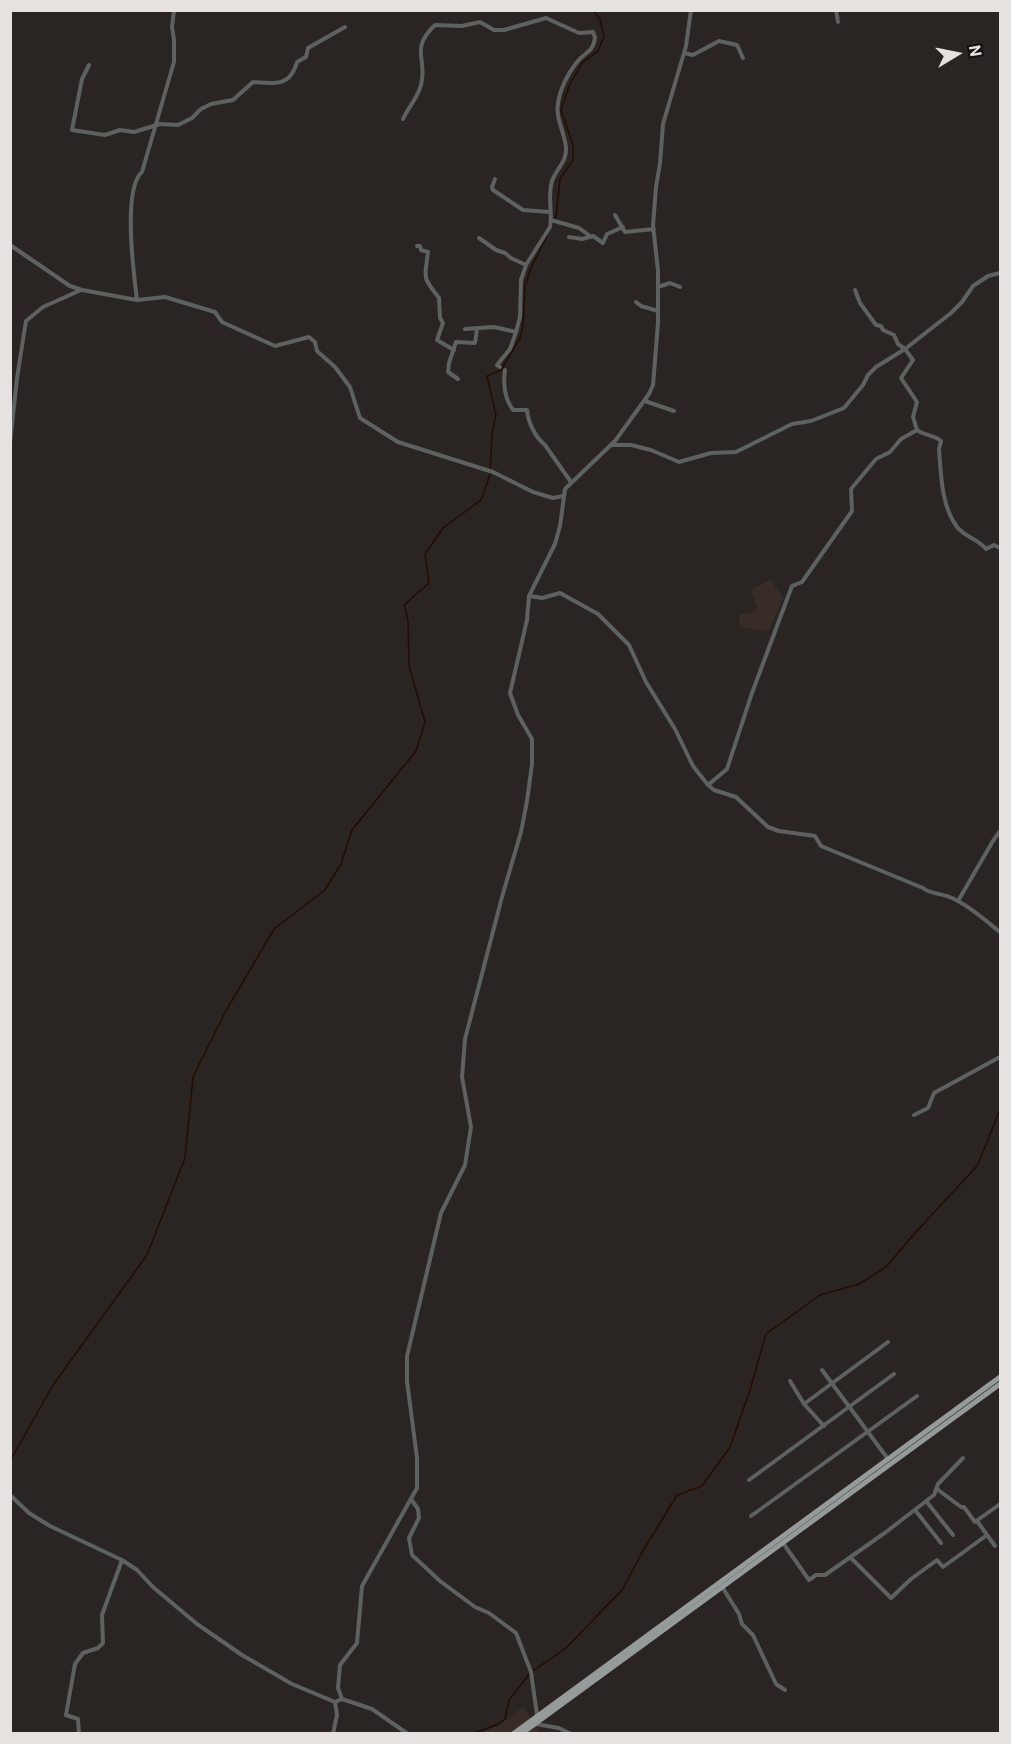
<!DOCTYPE html>
<html>
<head>
<meta charset="utf-8">
<style>
	body { margin:0 }
	#map { position:relative; width:1011px; height:1744px; overflow:hidden; background:#2a2522; font-family:Roboto,sans-serif }
	canvas { display:block }
	.frame { position:absolute; inset:0; border:12px solid #e5e2e0; pointer-events:none }
	.north { position:absolute; left:927px; top:24px; width:60px; height:60px; -webkit-text-stroke:4px #110f0d; paint-order:stroke; rotate:80deg; font-size:16px; font-weight:700; line-height:24px; text-align:center; color:#e5e2e0 }
	.north::after { content:''; display:block; margin:auto; width:21px; height:27px; background:#e5e2e0; clip-path:polygon(50% 0,100% 100%,50% 72%,0 100%) }
</style>
</head>
<body>
<div id="map">
<canvas width="1011" height="1744"></canvas>
<div class="frame"></div>
<div class="north">N</div>
</div>
<script>
const context = document.querySelector('canvas').getContext('2d');
context.lineJoin = 'round';
function fillPath(path, color) {
  context.fillStyle = color;
  context.fill(path, 'evenodd');
}
function trace(path, color, width, dash) {
  context.strokeStyle = color;
  context.lineWidth = width;
  context.lineCap = dash ? 'butt' : 'round';
  context.setLineDash(dash || []);
  context.stroke(path);
}
const built = new Path2D(`
	M771,580L783,598L768,632L740,627L739,615L750,613L757,607L751,589Z
	M523,1707L540,1733L479,1734L500,1725Z`);
const stream = new Path2D(`
	M552,226L556,217L560,179L573,160V145L561,110L569,86L582,63L598,51L604,36L600,19L593,10
	M10,1461L53,1385L147,1255L185,1158L193,1077L227,1009L274,929L325,890L341,864L352,830L416,751L425,722L409,666L408,620L404,605L429,583L425,554L443,528L481,500L490,475L492,434L496,415L487,376L501,370L520,338L523,326L525,286L531,268L547,236
	M473,1734L498,1724L505,1719L509,1700L531,1672L565,1649L623,1589L641,1554L677,1495L702,1486L730,1447L750,1390L766,1334L820,1295L859,1284L886,1267L915,1233L977,1166L1000,1110`);
const minor = new Path2D(`
	M836,10L838,22
	M684,53L693,55L719,41L737,45L743,58
	M89,65L82,79L72,130L105,135L120,130L134,132L160,124L178,125L192,118L201,109L211,104L233,100L253,82C275,84 290,87 297,62L306,57L308,48L345,27
	M403,119C408,108 418,97 421,85C428,58 409,50 435,25L462,26L480,22L494,30H504L546,18L579,33L593,32L595,37C593,53 586,51 577,62C568,73 560,89 558,103C555,118 565,133 566,148C567,162 556,169 552,181C547,197 553,212 550,227L526,265L521,280L520,317L516,332L510,349L497,365L500,367
	M495,179L492,187L493,190L523,210L550,212
	M615,215L625,232L654,229
	M551,220L579,228L590,236
	M569,237L582,239L593,236L603,243L607,234L623,227
	M479,238L496,250L505,253L511,258L526,265
	M10,245L70,286L82,290L137,300L165,297L215,312L222,322L275,346L309,337L315,342L317,351L335,367L350,387L360,418L398,442L493,472L533,492L553,498L563,496
	M417,246H420L421,250L428,252C425,279 421,275 439,298L440,318L443,323L437,340L454,350
	M658,287L670,283L680,287
	M855,290L860,303L876,325L881,326L883,330L894,335L898,344L905,349L913,360L901,378L917,402L913,417L917,430C925,436 935,435 941,441L939,449C941,473 941,506 957,527C965,537 978,539 986,549L994,545L1000,548
	M137,300C134,275 122,189 142,172L174,62V40L172,27L174,10
	M636,302L641,306L658,311
	M465,329L494,327L516,332
	M505,370C503,384 505,399 513,410H527C528,422 535,437 545,445L571,482
	M458,379L448,372L449,363L456,342L475,343L477,329
	M645,401L674,411
	M10,443L17,378L26,321L43,307L81,290
	M611,445H631L651,450L679,462L711,453L736,452L792,424L811,421L844,408L863,385L868,375L876,367L905,349L951,313L962,302L973,286L988,276L1000,273
	M530,596L542,598L560,593L598,614L629,645L646,682L675,729L693,766L708,785L714,790L736,797L768,827L779,831L815,836L821,846L923,888C932,895 944,893 954,899C971,907 986,921 1000,932
	M708,785L727,769L752,693L792,586L802,582L852,511L851,489L876,459L890,452L901,439L917,430
	M958,901L993,841L1000,831
	M914,1115L928,1108L934,1093L1000,1057
	M822,1370L888,1459
	M790,1381L804,1404L824,1426
	M804,1404L888,1342
	M749,1480L894,1374
	M937,1489L961,1507H964L975,1522L1000,1504
	M10,1495L29,1513L50,1526L122,1560L137,1570L153,1587L197,1624L242,1655L292,1684L335,1702L342,1699
	M411,1499L418,1509L419,1518L409,1538L412,1555L440,1581L475,1607L489,1613L516,1633L531,1672L537,1715
	M926,1501L953,1535
	M915,1510L941,1543
	M751,1516L917,1396
	M977,1521L995,1546
	M783,1543L809,1580L816,1575H825L886,1532L934,1495L938,1484L963,1458
	M851,1558L891,1598L911,1579L937,1560L943,1567L987,1535
	M721,1585L739,1614L742,1624L753,1635L776,1684L785,1690
	M535,1724L559,1728L571,1734
	M79,1734L78,1719L66,1715L75,1664L83,1653L98,1648L103,1643L102,1615L122,1560
	M333,1734L337,1715L335,1702
	M408,1734L372,1709L342,1699L338,1688L340,1665L357,1643L362,1586L417,1488V1458L407,1381V1356L441,1213L465,1165L471,1127L462,1077L465,1039L502,897L521,832L527,801L532,764V739L518,715L510,693L527,620L529,596L555,544L560,526L565,489L615,441L649,394L653,385L658,323V271L653,225L656,187L660,163L663,124L686,46L691,10`);
const major = new Path2D(`
	M513,1734L1000,1377
	M521,1734L1000,1384`);
fillPath(built, '#372d26');
trace(stream, '#240c00', 1.5);
trace(minor, '#5d6160', 4);
trace(major, '#949b9a', 5);
</script>
</body>
</html>
